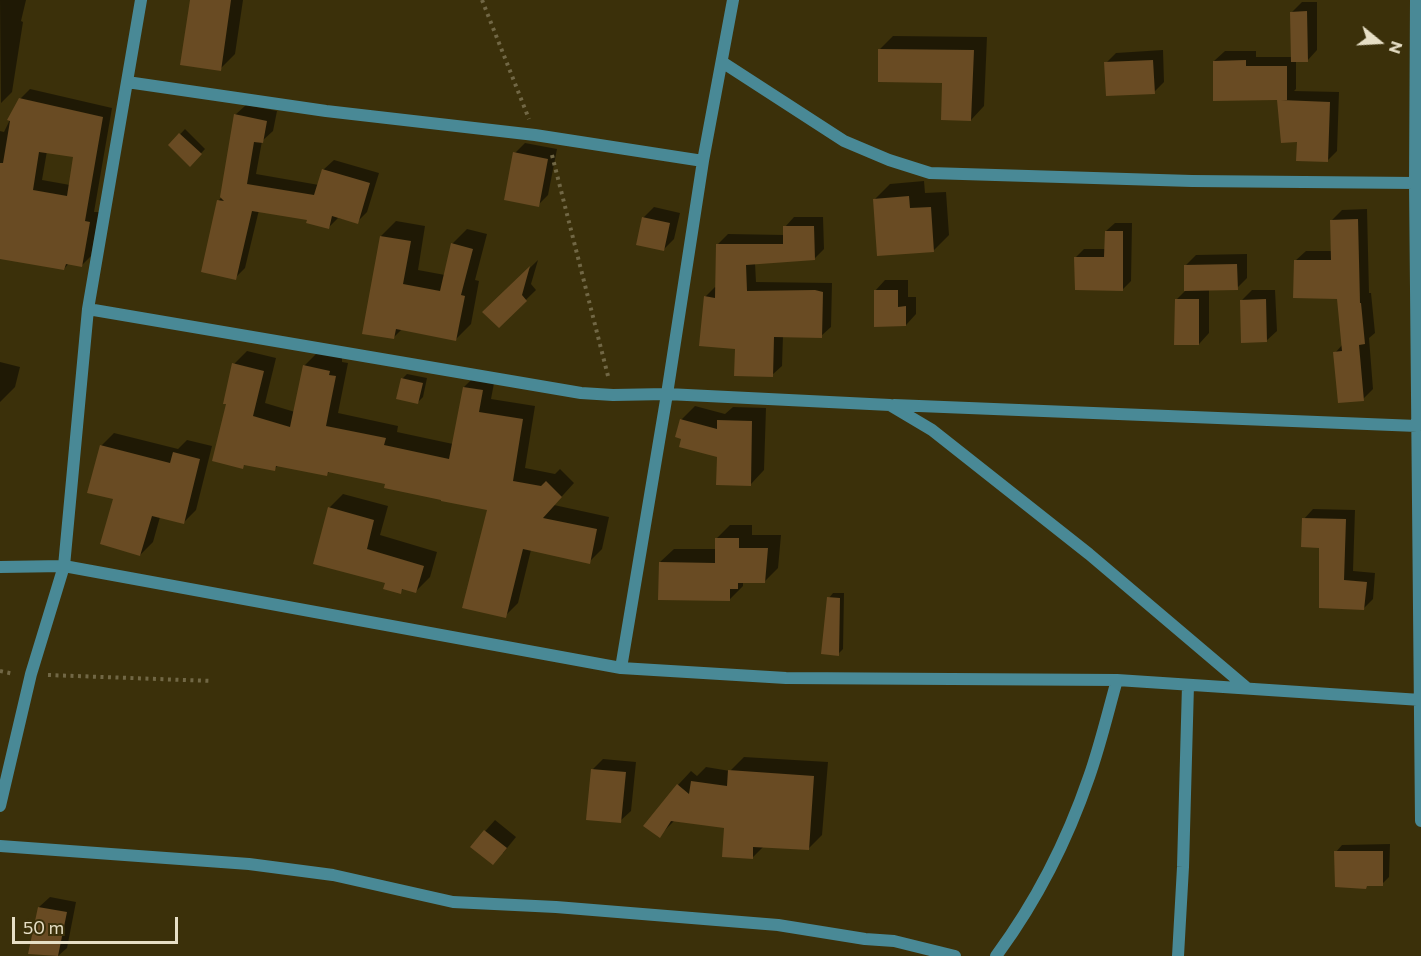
<!DOCTYPE html>
<html>
<head>
<meta charset="utf-8">
<style>
	body { margin:0 }
	#map { position:relative; width:1421px; height:956px; overflow:hidden; background:#3b300a; font-family:Commissioner,sans-serif }
	canvas { display:block }
	.north { position:absolute; left:1349px; top:12px; width:60px; height:60px; -webkit-text-stroke:4px #3b300a; paint-order:stroke; rotate:108deg; font-size:16px; font-weight:700; line-height:24px; text-align:center; color:#e7dfc6 }
	.north::after { content:''; display:block; margin:auto; width:21px; height:27px; background:#e7dfc6; clip-path:polygon(50% 0,100% 100%,50% 72%,0 100%) }
	.scale { position:absolute; left:12px; top:917px; width:166px; height:27px; box-sizing:border-box; border:3px solid #e7dfc6; border-top:0; padding-left:8px; font-size:18px; line-height:21px; white-space:nowrap; color:#e7dfc6; -webkit-text-stroke:4px #3b300a; paint-order:stroke }
</style>
</head>
<body>
<div id="map">
<canvas width="1421" height="956"></canvas>
<div class="north">N</div>
<div class="scale">50 m</div>
</div>
<script>
const context = document.querySelector('canvas').getContext('2d');
context.lineJoin = 'round';
function fillPath(path, color) {
  context.fillStyle = color;
  context.fill(path, 'evenodd');
}
function trace(path, color, width, dash) {
  context.strokeStyle = color;
  context.lineWidth = width;
  context.lineCap = dash ? 'butt' : 'round';
  context.setLineDash(dash || []);
  context.stroke(path);
}
const shadow = new Path2D(`
	M0,0H26L21,21L23,22L12,92L1,103Z
	M191,0H243L235,54L220,69Z
	M1302,2H1317V50L1307,61H1296V89L1294,91L1339,92L1337,151L1327,161L1299,140L1279,99L1214,61L1225,51H1256V57H1292V12Z
	M893,36L987,37L984,106L971,120L944,82L880,49Z
	M1163,50L1164,82L1154,92L1106,63L1116,53Z
	M30,89L112,108L94,212H99L91,256L81,266L69,263L64,269L0,257V131L4,132L20,99ZM47,151L75,156L70,185L42,180Z
	M246,105L277,111L273,131L262,141L256,174L319,185L323,170L334,160L379,173L367,212L357,222L338,218L328,228L309,219L259,210L245,268L235,278L219,200L222,197L235,115Z
	M185,129L205,149L190,165L170,145Z
	M525,143L557,149L548,195L538,205L515,153Z
	M924,181L925,193L946,192L949,235L934,250L875,199L890,184Z
	M654,207L680,213L674,239L664,249L643,218Z
	M1367,209L1369,293H1371L1375,333L1369,338L1373,389L1363,399L1335,353L1343,344L1339,298L1295,261L1306,251H1333L1332,220L1342,210Z
	M794,217H823L824,249L814,259L755,263L756,282L832,283L831,327L821,336H783L782,366L772,375L736,347L705,297L715,287L717,288L718,244L728,234L785,235V227Z
	M396,221L425,226L418,270L445,275L452,244L467,229L487,234L475,280L479,281L471,324L456,339L402,329L393,338L381,236Z
	M1115,223H1132L1131,281L1122,290L1075,258L1084,249H1106V231Z
	M1247,254V278L1237,288L1209,289V333L1199,344L1176,300L1186,290L1185,266L1196,255Z
	M538,260L531,284L536,290L499,326L485,312Z
	M885,280H908V297H916V314L906,325L875,291Z
	M1252,290H1275L1277,331L1266,341L1241,301Z
	M247,351L276,358L265,403L295,412L304,366L317,353L342,358V362L348,363L338,413L398,426L397,432L453,444L464,387L477,374L495,378L491,399L535,406L525,468L555,474L560,469L574,483L554,505L609,517L602,549L589,562L531,550L518,603L505,616L489,509L387,483L330,471L326,475L279,465L274,469L246,464L242,467L228,403L234,364Z
	M0,362L20,367L15,387L0,402Z
	M407,374L427,378L423,397L418,402L402,379Z
	M695,406L725,414L733,407L766,408L764,470L751,484L718,456L683,437L681,420Z
	M114,433L178,449L187,440L212,446L196,510L183,523L160,517L153,542L140,555L115,498L101,446Z
	M343,494L388,506L380,535L437,552L430,577L416,591L404,588L400,592L386,582L329,508Z
	M1313,509L1355,510L1353,571L1375,573L1373,599L1363,609L1304,519Z
	M730,525H752V535H781L778,568L764,582H743V586L730,599L660,562L674,549H716V539Z
	M833,593H844L843,649L838,654L829,598Z
	M744,757L828,762L822,835L808,849L764,846L752,858L726,827L675,820L659,836L678,785L691,771L697,776L706,767L730,771Z
	M603,759L636,762L631,811L620,821L593,769Z
	M495,820L516,837L503,853L472,846Z
	M1390,844L1389,877L1382,884L1336,852L1342,845Z
	M50,897L76,902L67,948L58,956L30,953L39,907Z`);
const building = new Path2D(`
	M190,0H231L221,71L180,65Z
	M1307,11L1308,62H1291L1290,12Z
	M878,49L974,50L971,121L941,120L942,83L878,82Z
	M1153,60L1155,94L1106,96L1104,62Z
	M1246,60V66H1287V100H1281L1330,102L1328,162L1296,161L1297,142L1281,143L1277,100L1213,101V61Z
	M19,98L103,117L85,221L90,222L82,267L66,264L64,270L0,259V163H3L10,121L7,120ZM39,152L73,157L67,196L33,190Z
	M234,114L267,121L263,143L254,142L247,184L314,195L322,169L370,183L358,224L332,216L329,229L306,223L307,220L252,211L236,280L201,272L217,200L224,201L220,197Z
	M179,133L202,154L190,167L168,145Z
	M513,152L548,159L539,207L504,200Z
	M909,196L910,208L931,207L934,252L877,256L873,199Z
	M642,217L670,223L664,251L636,245Z
	M1358,219L1360,303H1361L1365,344L1359,345L1364,401L1338,403L1333,352L1342,351L1337,299L1293,298L1294,260H1331L1330,220Z
	M783,226H814L815,260L746,265L747,291L815,290L823,292L822,338L774,337L773,377L734,376L735,349L699,346L704,296L715,298L716,244H783Z
	M1105,231H1123V291L1075,290L1074,257H1104Z
	M380,236L411,241L403,284L440,291L451,243L473,249L461,295L465,296L456,341L396,329L394,339L362,334Z
	M1237,264L1238,290L1184,291V265Z
	M530,266L522,295L527,301L499,328L482,312Z
	M874,290H898V307L906,306V326L874,327Z
	M1175,299H1199V345H1174Z
	M1266,299L1267,342L1241,343L1240,300Z
	M232,363L264,371L253,416L290,427L303,365L330,371L329,375L336,376L326,426L386,438L384,445L449,459L463,387L483,390L479,412L523,419L513,481L541,486L546,481L562,497L543,518L597,529L590,564L523,549L506,618L462,608L487,510L441,501V500L384,488L385,484L328,472L327,476L276,466L275,471L244,465L243,469L212,461L226,404H223Z
	M401,378L423,383L418,404L396,399Z
	M680,419L717,429V420L752,421L751,486L716,485L717,457L679,447L681,439L675,437Z
	M100,445L170,463L173,452L200,459L184,524L152,516L140,556L100,544L113,499L87,493Z
	M328,507L374,520L367,549L424,566L416,593L402,589L401,594L383,589L385,583L313,564Z
	M1302,518L1346,519L1344,580L1367,582L1364,610L1319,608V548L1301,547Z
	M715,538H739V548H768L765,583H738V589H730V601L658,600L659,562L715,563Z
	M827,597L840,598L839,656L821,654Z
	M591,769L626,772L621,823L586,820Z
	M728,770L814,776L809,850L753,847V859L722,857L724,828L671,821L660,838L643,826L677,784L689,794L691,781L727,786Z
	M484,830L507,848L493,865L470,847Z
	M1334,851H1383V886H1367L1366,889L1335,887Z
	M38,907L67,912L58,956L28,954Z`);
const path = new Path2D(`
	M482,0L529,119
	M552,155L609,380
	M0,671L14,674
	M48,675L212,681`);
const street = new Path2D(`
	M1416,0L1415,183L1421,821
	M722,62L844,141L889,160L930,173L1192,181L1415,183
	M127,82L326,111L535,135L703,161
	M88,309L581,393L613,395L667,394L890,405L932,430L1089,554L1247,688
	M894,405L1417,426
	M0,567L64,566L621,668L786,678L1117,680L1421,700
	M621,668L667,394L703,161L733,0
	M0,806L31,674L64,566L88,309L141,0
	M0,846L249,864L333,875L453,902L556,907L778,925L865,939L894,941L955,956
	M996,956C1036,902 1067,841 1089,777C1100,746 1108,712 1117,680
	M1178,956L1183,867L1188,685`);
fillPath(shadow, '#0007');
fillPath(building, '#694b23');
trace(path, '#716745', 4, [3, 4.5]);
trace(street, '#498996', 12);
</script>
</body>
</html>
